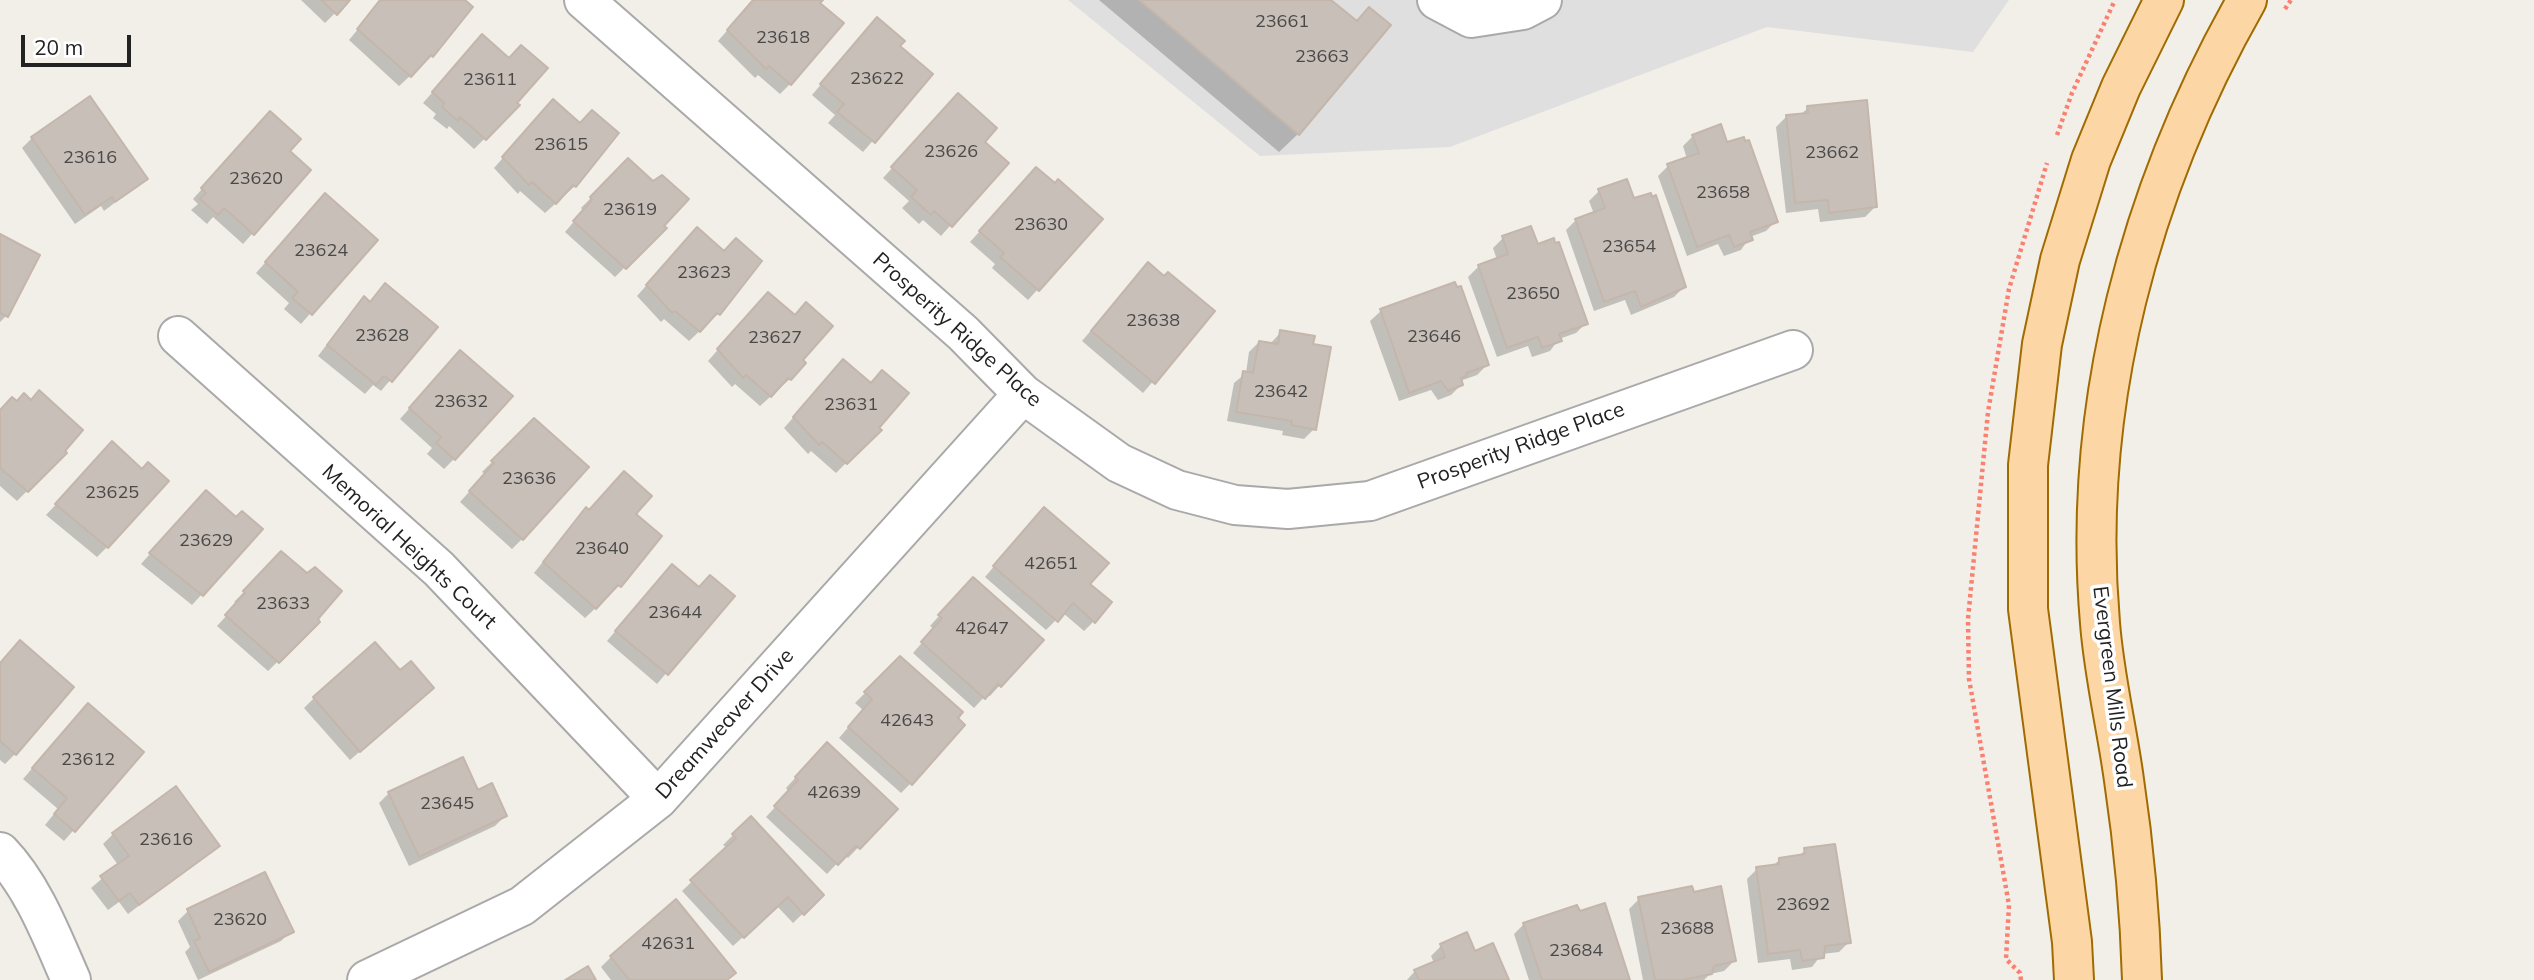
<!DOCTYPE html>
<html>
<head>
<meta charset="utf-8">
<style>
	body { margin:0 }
	#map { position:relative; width:2534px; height:980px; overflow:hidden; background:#f2efe9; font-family:Mulish,sans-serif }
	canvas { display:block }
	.scale { position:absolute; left:21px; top:35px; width:110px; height:32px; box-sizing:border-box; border:4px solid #222; border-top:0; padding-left:9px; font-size:21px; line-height:24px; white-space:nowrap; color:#222; -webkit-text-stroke:5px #fff; paint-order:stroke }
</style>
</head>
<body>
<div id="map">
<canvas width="2534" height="980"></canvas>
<div class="scale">20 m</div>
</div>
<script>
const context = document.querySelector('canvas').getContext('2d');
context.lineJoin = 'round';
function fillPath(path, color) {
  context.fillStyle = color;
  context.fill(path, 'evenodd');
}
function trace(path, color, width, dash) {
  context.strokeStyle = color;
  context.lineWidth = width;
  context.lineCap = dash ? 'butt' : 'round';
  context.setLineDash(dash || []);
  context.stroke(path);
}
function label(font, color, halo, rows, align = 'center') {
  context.font = font + ' Mulish,sans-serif';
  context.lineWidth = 7;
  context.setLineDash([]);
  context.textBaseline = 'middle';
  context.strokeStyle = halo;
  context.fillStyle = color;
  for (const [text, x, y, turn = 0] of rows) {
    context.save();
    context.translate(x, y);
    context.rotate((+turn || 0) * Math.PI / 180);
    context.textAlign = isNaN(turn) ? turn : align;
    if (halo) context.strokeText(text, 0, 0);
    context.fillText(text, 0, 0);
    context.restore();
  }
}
const residential = new Path2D(`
	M1068,0H2009L1973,52L1767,27L1450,147L1260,156Z`);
const shadow = new Path2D(`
	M301,0H348L325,23Z
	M382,0H462L471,7L432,56L399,86L349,40Z
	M754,0H820L790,84L780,94L758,75L755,78L718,41Z
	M1099,0H1328L1298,134L1279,152Z
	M867,30L898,47L931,74L863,152L828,123L835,115L812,95Z
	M472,47L518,106L474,149L449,126L447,129L433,118L436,114L423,103Z
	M948,106L1006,163L941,236L923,220L919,224L902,208L909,201L883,178Z
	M1808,108L1875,207L1865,217L1820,222L1818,209L1786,213L1776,127L1786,117L1800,115Z
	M544,111L575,186L545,213L520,191L518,194L494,168Z
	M260,124L309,170L243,244L213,217L207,224L191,210L198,204L193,199Z
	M1693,136L1726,145L1776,221L1766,231L1750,237L1741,250L1724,256L1718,244L1687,256L1658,176L1668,166L1687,159L1683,146Z
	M32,138L146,179L104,211L101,206L75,224L22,148Z
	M628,160L664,228L615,277L565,232L583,211L581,208Z
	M1027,179L1101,220L1028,300L992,268L995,264L970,242Z
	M1599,191L1633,201L1684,287L1674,297L1631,315L1625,300L1594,311L1566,230L1576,220L1594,214L1589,201Z
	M315,206L375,240L301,324L284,309L289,303L256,273Z
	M0,236L6,316L0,322Z
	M1503,238L1537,246L1586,323L1576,333L1559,339L1550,351L1532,357L1528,346L1497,357L1468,277L1478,267L1497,260L1493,248Z
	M687,239L718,314L689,341L664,319L661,322L637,296Z
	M1138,275L1213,312L1143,393L1082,341Z
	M1454,284L1487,365L1477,375L1460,381L1461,385L1451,395L1438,400L1431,390L1399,401L1370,321L1381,311Z
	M385,286L435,327L381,391L373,385L365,394L318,356L354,309L364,299L369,303Z
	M758,304L794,317L800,360L790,379L760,406L735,384L732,387L708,361Z
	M1281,332L1314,429L1304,439L1282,435L1283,431L1227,421L1234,383L1246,373L1249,352L1259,342L1270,344Z
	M450,362L454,459L444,469L427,454L432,448L400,419Z
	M834,371L879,430L836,473L811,451L808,454L784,428Z
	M0,412L65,453L17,501L0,486Z
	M534,420L522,539L512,549L460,502L485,474L482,472Z
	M103,454L107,547L97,557L46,515Z
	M196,502L261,530L192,605L141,564Z
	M634,514L620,585L585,618L534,573L577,519Z
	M1034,519L1088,584L1094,621L1084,631L1063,613L1046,630L985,577Z
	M281,554L318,622L268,671L217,626L237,604L234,602Z
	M662,576L699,589L732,596L657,684L607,641Z
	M963,589L1041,640L990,696L987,694L974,708L913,653L934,629L930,626Z
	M900,658L911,783L901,793L839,738L863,710L855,703Z
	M0,664L15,754L5,764L0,760Z
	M400,673L422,698L350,760L304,708L314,698Z
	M78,715L142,752L64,841L45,825L58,809L23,779Z
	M817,754L895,809L848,858L845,855L827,874L766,817L789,792L786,788Z
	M477,792L505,816L495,826L409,866L379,803L389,793Z
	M113,834L218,846L128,914L119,902L108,910L91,888L118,865L103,844Z
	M733,835L822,895L793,923L777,906L733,946L682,891L727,848L723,845Z
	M1805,850L1849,942L1839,952L1822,954L1812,967L1792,970L1790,959L1758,963L1747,879L1757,869L1772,867L1779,860L1798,857Z
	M264,874L291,931L281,941L198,980L185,952L190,947L178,921L188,911Z
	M1639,899L1734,961L1724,971L1710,974L1704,980H1643L1629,909Z
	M1524,924L1628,980H1529L1514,934Z
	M1441,946L1474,953L1507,980H1407L1415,971L1434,963L1431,956Z
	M611,957L727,980H611L601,967Z`);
const building = new Path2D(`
	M321,0H350L337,15Z
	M380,0H465L473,7L433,57L431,55L411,77L357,29Z
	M753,0H823L820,3L844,23L791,85L769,66L766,69L727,30Z
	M1139,0H1331L1357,21L1369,7L1391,25L1299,135Z
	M877,17L905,41L900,46L933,74L875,143L837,112L844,104L820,84Z
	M482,34L509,58L521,45L548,68L517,103L520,105L486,140L460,117L458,121L442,107L444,103L432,92Z
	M958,93L997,128L985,142L1009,163L952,227L934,211L931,215L911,197L917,190L891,167Z
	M90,96L148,179L115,202L112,197L85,215L31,137Z
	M553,99L580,123L592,110L619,133L576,187L573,185L556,204L532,182L529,185L502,157Z
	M1867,100L1877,207L1829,213L1828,200L1795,203L1786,115L1808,113L1807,106Z
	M270,111L301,139L290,151L311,170L254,235L224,208L218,215L200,199L206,193L201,188Z
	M1721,124L1727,142L1744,137L1745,141L1749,140L1778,222L1750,232L1753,240L1734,247L1729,235L1697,247L1667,164L1699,153L1692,135Z
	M628,158L653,181L662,175L689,199L664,226L667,228L626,269L573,221L592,200L590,197Z
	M1036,167L1055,183L1058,179L1103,219L1039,291L1000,257L1004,253L979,231Z
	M1627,179L1634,198L1651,193L1652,197L1656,195L1686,287L1641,307L1635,291L1604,302L1575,219L1605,208L1598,189Z
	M325,193L378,240L312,315L292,298L298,292L265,262Z
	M1531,226L1538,244L1554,238L1555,243L1559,242L1588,324L1559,334L1562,341L1542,348L1538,337L1507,348L1478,265L1508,254L1502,236Z
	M697,227L724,251L736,238L762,261L720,315L717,313L700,332L675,311L672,313L646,285Z
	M0,234L40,255L8,317L0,313Z
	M1148,262L1164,276L1168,272L1215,311L1155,384L1091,331Z
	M1455,282L1457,287L1461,286L1489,365L1466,373L1467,376L1461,378L1463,385L1448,391L1441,381L1409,393L1380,309Z
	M385,283L438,327L392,382L384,376L376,385L327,345L364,296L370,302Z
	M768,292L795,315L806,302L833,326L803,360L806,363L791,380L788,378L771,397L746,375L743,378L717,349Z
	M1280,330L1315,336L1313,344L1331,347L1316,430L1291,425L1292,421L1236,412L1243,371L1253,373L1259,341L1278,344Z
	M460,350L513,396L455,460L436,443L441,437L409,408Z
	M843,359L871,383L882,370L909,393L879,428L882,430L847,464L822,442L819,445L793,417Z
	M39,390L83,430L65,451L67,453L28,492L0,468V410L12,397L17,401L24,393L31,400Z
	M534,418L589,467L523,540L469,491L494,463L491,461Z
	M112,441L142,469L148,462L169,481L108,548L55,504Z
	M624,471L652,496L636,514L662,536L621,587L618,585L596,609L543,562L586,507L589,510Z
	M206,490L236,517L242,511L263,529L203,596L149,553Z
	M1044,507L1109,563L1090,584L1112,602L1095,623L1073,603L1058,622L993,566Z
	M281,551L307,573L315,567L342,591L318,619L320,622L279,663L225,615L245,593L243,591Z
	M672,564L699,587L710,575L735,596L668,675L615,631Z
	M973,577L1044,640L1001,687L998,684L985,699L921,642L942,618L938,615Z
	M20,640L74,687L16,755L0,741V663Z
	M375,642L400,670L411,661L434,688L360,752L313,697Z
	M900,656L963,712L958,718L965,725L912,785L848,727L872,699L864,692Z
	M88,703L144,752L75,832L54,814L67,798L32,768Z
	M827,742L898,809L860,849L856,846L838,865L774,806L798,780L795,777Z
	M463,757L478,790L492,783L507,816L419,857L388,792Z
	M176,786L220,846L139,905L130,893L119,901L100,876L129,856L112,833Z
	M751,816L824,895L804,915L788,897L744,938L690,880L736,838L732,834Z
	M1835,844L1851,943L1825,946L1824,958L1802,961L1800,950L1768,954L1756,867L1779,864V858L1805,854L1804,848Z
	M265,872L294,932L209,972L194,941L200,938L187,909Z
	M1692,886L1694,892L1721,886L1736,961L1714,966L1712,974L1683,980H1655L1638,897Z
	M676,899L736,973L727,980H629L610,956Z
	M1605,903L1630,980H1542L1523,923L1577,905L1580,911Z
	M1467,932L1475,951L1493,943L1509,980H1419L1414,970L1445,957L1440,944Z
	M588,966L596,980H565Z`);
const path = new Path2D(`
	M2285,9L2291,0
	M2057,135L2072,93L2115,0
	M2021,980L2020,973L2006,959L2009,905L1969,679L1968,619L1988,412L2009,289L2047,163`);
const minor = new Path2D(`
	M584,0L963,333L1023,394L1119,463L1177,490L1235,505L1288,509L1370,501L1793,350
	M1437,0L1471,18L1523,10L1542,0
	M178,336L439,569L658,799
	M0,852C33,886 52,937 71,980
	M367,980L522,906L658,799L1023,394`);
const major = new Path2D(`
	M2074,980L2072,942L2028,609V465L2042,344L2060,260L2091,160L2121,87L2164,0
	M2142,980C2140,913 2134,847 2124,780C2117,728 2104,676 2100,623C2081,406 2140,188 2247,0`);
const numberNames = [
	["23661",1282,22],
	["23618",783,38],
	["23663",1322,57],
	["23622",877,79],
	["23611",490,80],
	["23615",561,145],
	["23626",951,152],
	["23662",1832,153],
	["23616",90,158],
	["23620",256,179],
	["23658",1723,193],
	["23619",630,210],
	["23630",1041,225],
	["23654",1629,247],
	["23624",321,251],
	["23623",704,273],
	["23650",1533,294],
	["23638",1153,321],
	["23628",382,336],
	["23646",1434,337],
	["23627",775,338],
	["23642",1281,392],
	["23632",461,402],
	["23631",851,405],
	["23636",529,479],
	["23625",112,493],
	["23629",206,541],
	["23640",602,549],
	["42651",1051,564],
	["23633",283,604],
	["23644",675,613],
	["42647",982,629],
	["42643",907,721],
	["23612",88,760],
	["42639",834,793],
	["23645",447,804],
	["23616",166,840],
	["23692",1803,905],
	["23620",240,920],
	["23688",1687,929],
	["42631",668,944],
	["23684",1576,951]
];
const streetNames = [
	["Prosperity Ridge Place",957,330,42],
	["Prosperity Ridge Place",1521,446,-20],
	["Memorial Heights Court",409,547,43],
	["Evergreen Mills Road",2112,687,83],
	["Dreamweaver Drive",725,724,-48]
];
fillPath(residential, '#e0dfdf');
fillPath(shadow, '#0003');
fillPath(building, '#c7bfb8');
trace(building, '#c4b6ab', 2);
trace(minor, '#a9a9a9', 42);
trace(major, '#a06b00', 42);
trace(path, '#fa8072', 4.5, [3.5, 3.5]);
trace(minor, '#fff', 38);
trace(major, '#fcd6a4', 38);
label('18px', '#4b4948', null, numberNames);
label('21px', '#222', '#fff', streetNames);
</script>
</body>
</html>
